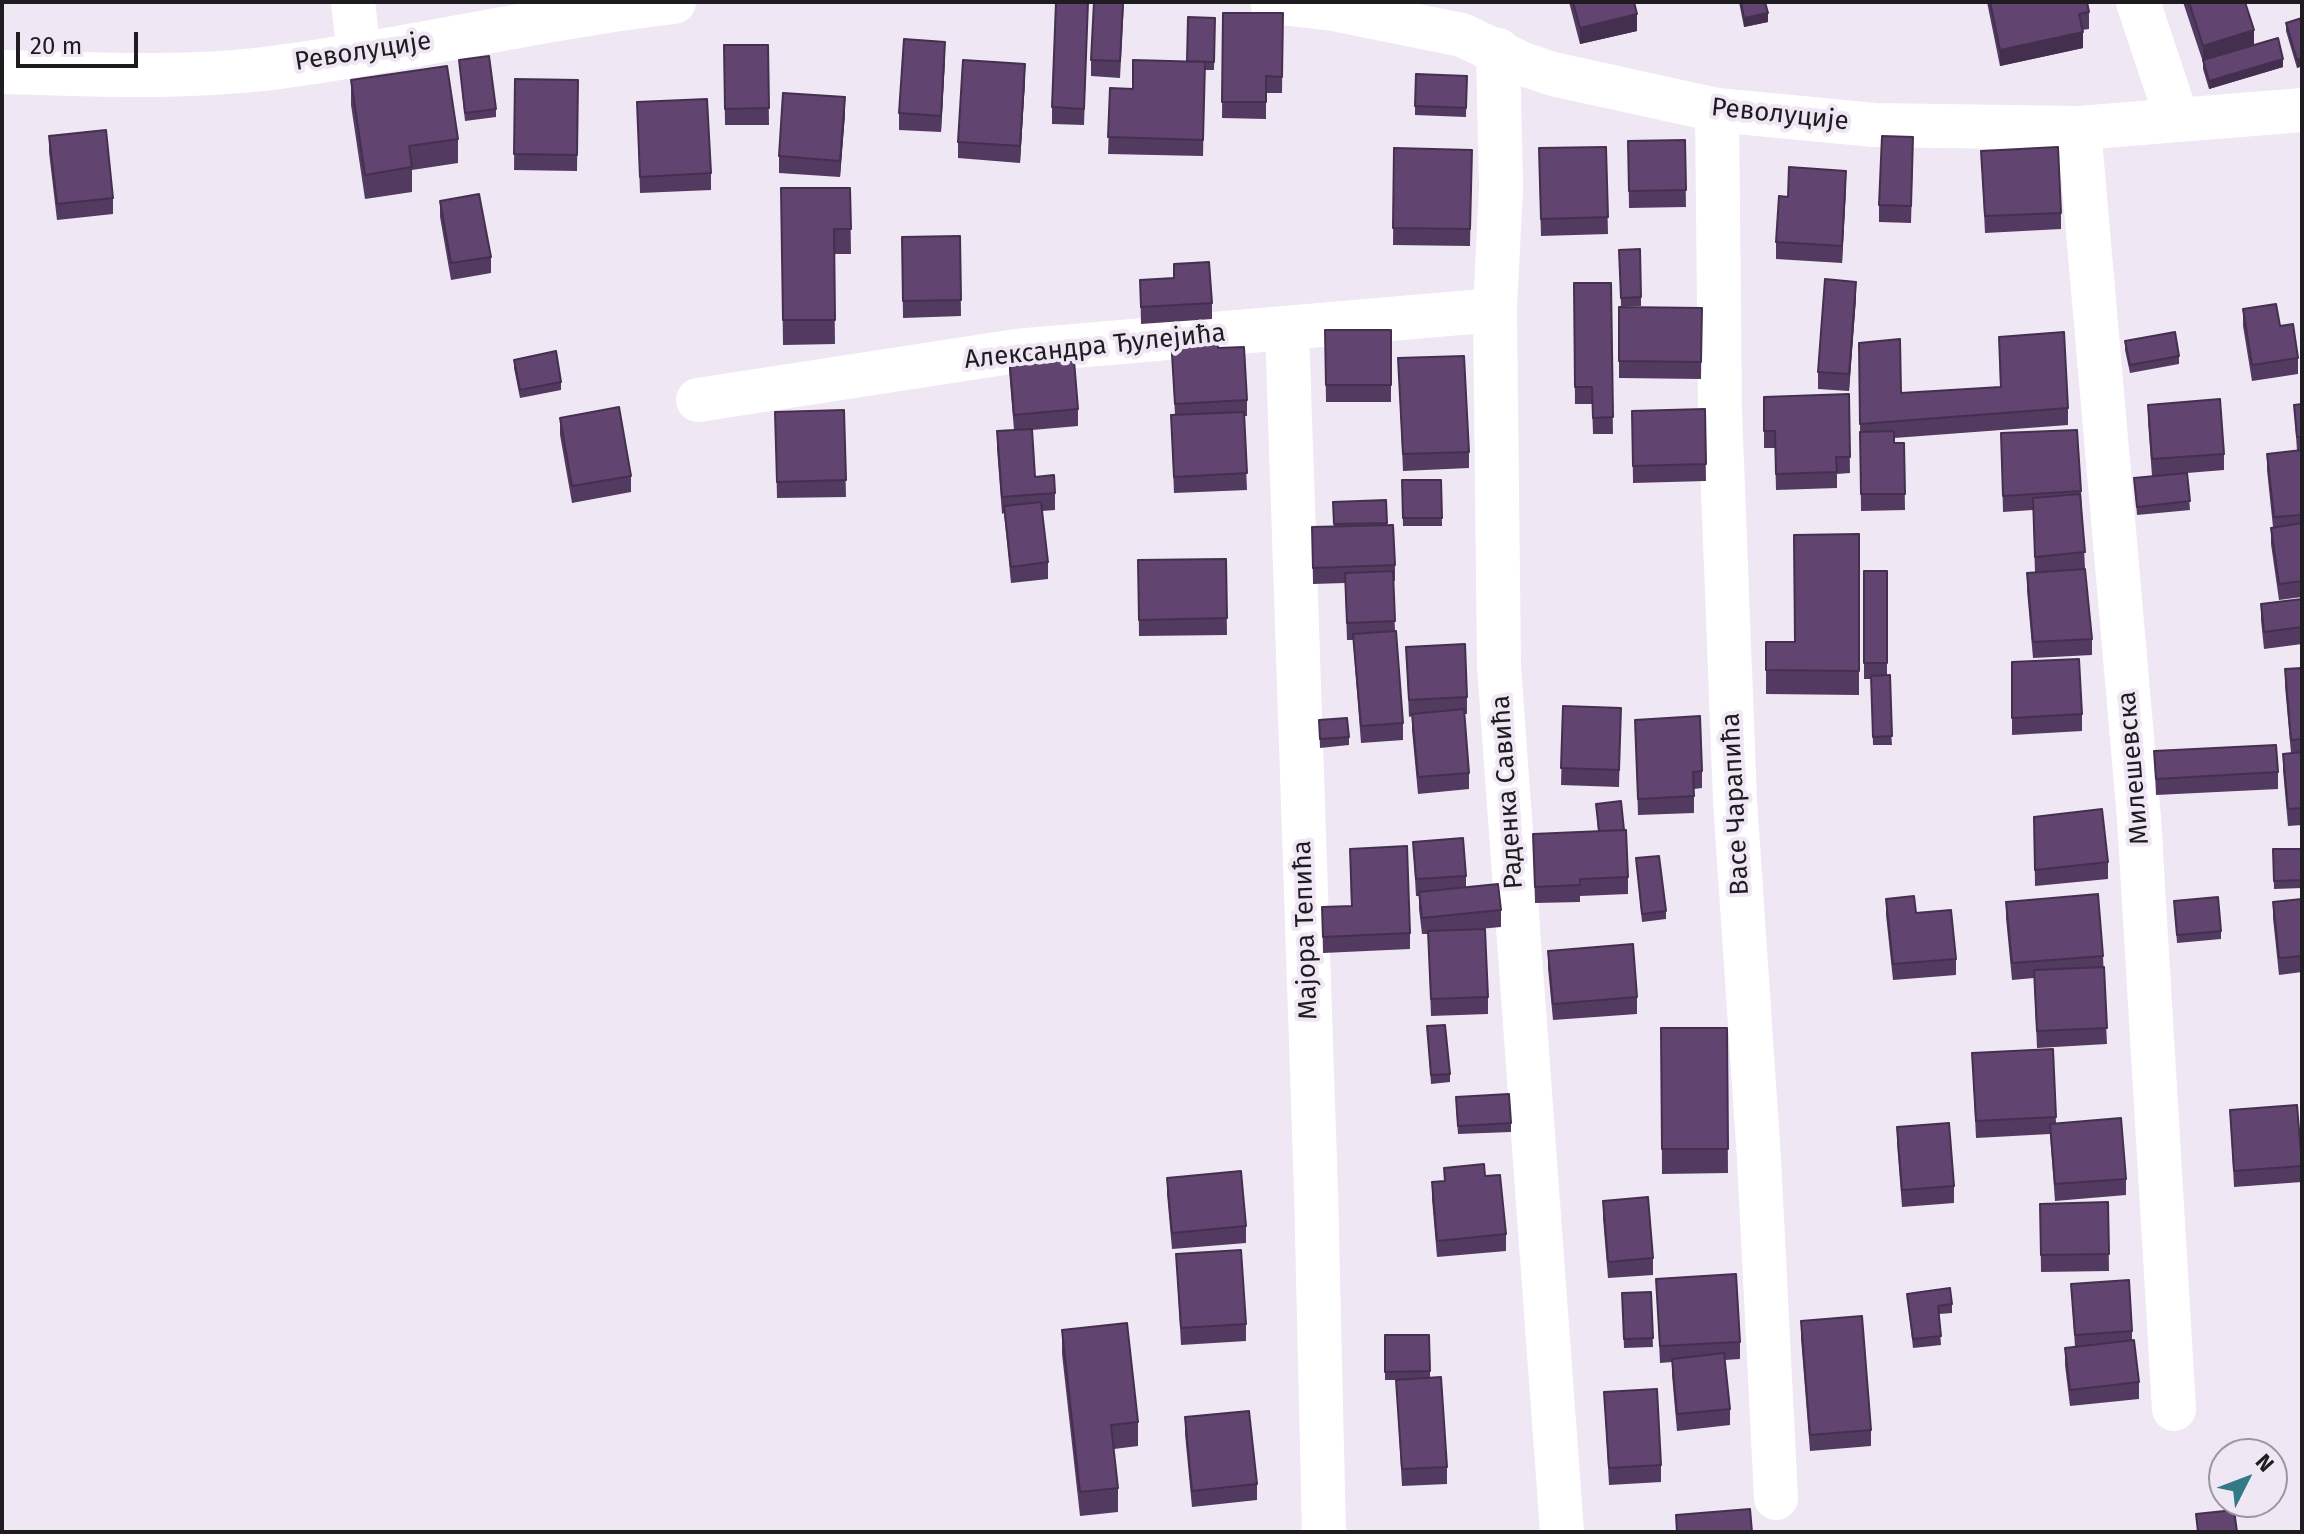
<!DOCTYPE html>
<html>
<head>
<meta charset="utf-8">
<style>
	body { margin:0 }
	#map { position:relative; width:2304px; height:1534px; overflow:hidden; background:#efe7f3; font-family:"Fira Sans",sans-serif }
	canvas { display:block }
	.frame { position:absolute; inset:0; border:4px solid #1e1c20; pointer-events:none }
	.north { position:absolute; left:2208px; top:1438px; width:80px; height:80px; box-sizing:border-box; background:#efe7f3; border:2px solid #9b969f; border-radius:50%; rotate:48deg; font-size:22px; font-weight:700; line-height:32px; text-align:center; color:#1e1c20 }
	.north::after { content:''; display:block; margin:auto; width:28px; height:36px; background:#347a86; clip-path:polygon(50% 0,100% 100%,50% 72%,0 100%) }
	.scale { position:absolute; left:16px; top:32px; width:122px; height:36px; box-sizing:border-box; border:4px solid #1e1c20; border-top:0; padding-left:10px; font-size:24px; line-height:28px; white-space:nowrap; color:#1e1c20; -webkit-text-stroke:6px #efe7f3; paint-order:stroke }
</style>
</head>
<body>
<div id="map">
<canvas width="2304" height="1534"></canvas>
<div class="frame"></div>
<div class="north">N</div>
<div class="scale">20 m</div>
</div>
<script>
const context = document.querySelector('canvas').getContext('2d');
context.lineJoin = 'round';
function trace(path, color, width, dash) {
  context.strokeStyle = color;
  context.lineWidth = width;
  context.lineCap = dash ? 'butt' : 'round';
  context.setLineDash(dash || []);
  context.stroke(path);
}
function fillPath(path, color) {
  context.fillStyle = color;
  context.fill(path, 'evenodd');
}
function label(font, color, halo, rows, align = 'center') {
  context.font = font + ' "Fira Sans",sans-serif';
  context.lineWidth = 8;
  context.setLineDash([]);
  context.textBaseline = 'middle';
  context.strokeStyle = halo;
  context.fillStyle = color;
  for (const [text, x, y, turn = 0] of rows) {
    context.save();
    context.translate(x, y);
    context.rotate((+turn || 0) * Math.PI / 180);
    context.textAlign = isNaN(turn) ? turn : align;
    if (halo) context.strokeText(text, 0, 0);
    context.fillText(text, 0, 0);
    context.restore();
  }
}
const minor = new Path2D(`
	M353,2L359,54
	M1272,2L1333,9L1462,35L1523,64L1553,74L1717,110L1874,125L2079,128L2302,110
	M2138,2L2177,119
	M1498,50L1501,187L1495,310L1499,667L1562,1532
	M2,72C90,74 177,79 264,69C402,52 536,18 674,2
	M1717,110L1720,411L1735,801L1759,1159L1776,1498
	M2079,128L2139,818L2174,1409
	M1287,328L1316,1192L1324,1532
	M698,400L1016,351L1495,310`);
const wall = new Path2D(`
	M1088,2L1084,125L1052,124V107Z
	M1124,2L1120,78L1091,76V60Z
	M1569,2H1634L1637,31L1580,44Z
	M1739,2H1765L1768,22L1744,27Z
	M1987,2H2087L2089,12V29L2082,30L2083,48L2000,66Z
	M2183,2H2245L2254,45L2283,67L2209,89L2203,69V62Z
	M1223,13H1283L1282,93H1266V119L1222,118Z
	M1215,18L1214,70H1205L1203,156L1108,154L1110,88L1133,89L1187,61Z
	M2302,18V66L2297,68L2286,31V23Z
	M724,45H768L769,125H725Z
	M945,58L941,132L899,130V113Z
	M459,60L496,109V117L465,121Z
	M1467,76L1466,117L1415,115V106Z
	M515,79L578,80L577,171L514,170Z
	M351,80L458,139V163L412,170V192L365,199L351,105Z
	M1025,81L1020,163L958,158V142Z
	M637,102L711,173V190L640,193Z
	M845,114L840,177L779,173V156Z
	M49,136L113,198V214L57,220L49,152Z
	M1685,140L1686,207L1629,208L1628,141Z
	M1606,147L1608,234L1541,236L1539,165Z
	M1394,148L1472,150L1470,246L1393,245Z
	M1981,151L2061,213V229L1985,233Z
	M1913,154L1911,223L1879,222V205Z
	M1846,187L1842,263L1776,259V242L1788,197Z
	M781,188H850L851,254H834L835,344L783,345Z
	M440,201L491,257V273L451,280L440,217Z
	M960,236L961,316L903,318L902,237Z
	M1619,250L1641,297V306H1621Z
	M1140,280L1212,303V319L1141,324Z
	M1574,283H1611L1613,434H1593L1592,404H1575Z
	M1856,298L1849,391L1818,389V372Z
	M1619,307L1702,308L1701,379L1619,378Z
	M2243,309L2298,358V374L2252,381L2243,326Z
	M1325,330H1391V402H1326Z
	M1999,337L2068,408V425L1894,438V443H1904L1905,510L1861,511L1859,343L1901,393L2000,387Z
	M1171,338L1218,348L1247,400V416H1244L1247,490L1174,493L1171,415H1175Z
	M2125,341L2179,356V364L2130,373L2125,350Z
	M1009,354L1078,409V426L1032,430L1035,477L1055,493V510L1042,511L1048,562V579L1011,583L1004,513L1002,514L997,448V431L1014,430L1009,370Z
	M1398,358L1469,452V468L1403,471Z
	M514,360L561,382V390L520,398L514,368Z
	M1849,394L1850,473L1837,474V488L1776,490L1775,448H1764V397Z
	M2302,404V597L2279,600L2271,544V528L2273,527L2267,470V454L2297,451L2294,405Z
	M2148,405L2224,454V470L2187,473L2190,510L2137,515L2134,478L2152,476L2148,421Z
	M1705,409L1706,481L1633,483L1632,411Z
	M844,410L846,497L777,498L775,412Z
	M560,418L631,476V492L572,503L560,435Z
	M2001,433L2081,491L2085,568L2092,639V655L2033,658L2027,590V573H2035L2033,510L2003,512Z
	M1402,480H1441L1442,526H1403Z
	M1386,500L1387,525L1395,565V581H1393L1395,631L1403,723V740L1361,743L1353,640H1347L1345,583L1313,584L1312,527H1334L1333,502Z
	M1859,534V695L1766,694V642H1795Z
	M1226,559L1227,635L1139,636L1138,560Z
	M1864,571H1887V676L1892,745H1873L1871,679H1864Z
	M2302,599V644L2264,649L2261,620V604Z
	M1406,647L1467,697V714H1464L1469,773V789L1418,794L1412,730V716L1409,717Z
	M2012,662L2082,714V731L2012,735Z
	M2302,668V825L2288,826L2283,770V754L2291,753L2285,686V669Z
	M1563,706L1621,708L1619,787L1561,785Z
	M1319,720L1349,737V745L1320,748Z
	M1635,720L1702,771V788L1694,789V813L1638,815Z
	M2154,751L2278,772V789L2156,795Z
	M1596,804L1628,877V894L1580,896V902L1535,903L1533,834L1598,831Z
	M2034,817L2108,862V879L2035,886Z
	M1413,842L1466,876V887L1501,910V927L1468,930L1488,997V1014L1431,1016L1428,934H1422L1419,909V896H1416Z
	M1350,849L1410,933V949L1323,953L1322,907L1351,906Z
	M2273,849H2302V888L2274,889Z
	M1636,858L1666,911V919L1642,922Z
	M1886,899L1916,913L1956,959V975L1893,980L1886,915Z
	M2302,899V972L2279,975L2273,918V902Z
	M2174,901L2221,931V939L2177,943Z
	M2006,902L2103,956L2107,1044L2037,1048L2034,978L2012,980L2006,918Z
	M1548,951L1637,997V1014L1553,1020L1548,968Z
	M1427,1026L1450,1074V1082L1431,1084Z
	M1661,1028H1727L1728,1173L1662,1174Z
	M2053,1049L2056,1123L2126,1179V1195L2055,1201L2050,1134L1976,1138L1972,1053Z
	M1456,1105L1511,1123V1132L1458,1134Z
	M2230,1110L2302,1161V1182L2234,1187Z
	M1897,1127L1954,1186V1203L1902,1207L1897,1143Z
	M1444,1168L1485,1176L1506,1234V1251L1437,1257L1432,1199V1182L1444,1181Z
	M1167,1178L1246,1226V1243L1172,1249L1167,1194Z
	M1603,1201L1653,1258V1275L1608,1278L1603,1218Z
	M2108,1202L2109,1271L2041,1272L2040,1204Z
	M1176,1254L1246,1324V1341L1181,1345Z
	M1656,1279L1740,1342V1359L1725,1360L1730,1409V1425L1677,1431L1672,1375V1362L1660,1363Z
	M2071,1284L2132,1331V1341L2139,1382V1399L2070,1406L2065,1365V1348L2075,1347Z
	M1651,1292L1653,1347L1624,1348L1622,1293Z
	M1907,1294L1952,1304V1313L1939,1314L1941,1345L1913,1348Z
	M1801,1321L1871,1430V1446L1810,1451L1801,1338Z
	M1062,1330L1138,1422V1446L1114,1449L1118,1488V1512L1080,1516L1062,1354Z
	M1385,1335L1430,1371V1378L1447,1467V1484L1402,1486L1396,1380H1385Z
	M1604,1392L1661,1465V1482L1609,1485Z
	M1185,1417L1257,1484V1500L1192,1507L1185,1434Z`);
const shadedWall = new Path2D(`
	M1768,13V22L1744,27V18Z
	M1637,14V31L1580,44V28Z
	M2254,30V46L2203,62V46Z
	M2083,32V48L2000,66V50Z
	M945,42V58L941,132V116Z
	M2302,58V66L2297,68V60Z
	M2283,59V67L2209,89V81Z
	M1025,64V81L1020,163V146Z
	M845,97V114L840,177V161Z
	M1846,171V187L1842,263V246Z
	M1856,282V298L1849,391V374Z`);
const building = new Path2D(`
	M1056,2H1088L1084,109L1052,107Z
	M1094,2H1123L1120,61L1091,60Z
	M1573,2H1634L1637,14L1580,28Z
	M1741,2H1765L1768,13L1744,18Z
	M1990,2H2087L2089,12L2079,14L2083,32L2000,50Z
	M2189,2H2245L2254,30L2203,46Z
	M1223,13H1283L1282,77L1266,76V102H1222Z
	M1188,17L1215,18L1214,62L1187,61Z
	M2302,18V58L2297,60L2286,23Z
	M2278,38L2283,59L2209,81L2203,60Z
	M904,39L945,42L941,116L899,113Z
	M724,45H768L769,108L725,109Z
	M489,56L496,109L465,113L459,60Z
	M963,60L1025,64L1020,146L958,142Z
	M1133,60L1205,62L1203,140L1108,137L1110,88L1133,89Z
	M447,66L458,139L409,146L412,167L365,175L351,80Z
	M1416,74L1467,76L1466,108L1415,106Z
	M515,79L578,80L577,155L514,154Z
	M783,93L845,97L840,161L779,156Z
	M707,99L711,173L640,177L637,102Z
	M106,130L113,198L57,204L49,136Z
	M1882,136L1913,137L1911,206L1879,205Z
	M1685,140L1686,190L1629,191L1628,141Z
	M1606,147L1608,217L1541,219L1539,148Z
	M2058,147L2061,213L1985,216L1981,151Z
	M1394,148L1472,150L1470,229L1393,228Z
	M1789,167L1846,171L1842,246L1776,242L1779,196L1788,197Z
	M781,188H850L851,229H834L835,320H783Z
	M479,194L491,257L451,263L440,201Z
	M960,236L961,300L903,301L902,237Z
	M1640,249L1641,297L1621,298L1619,250Z
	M1209,262L1212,303L1141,307L1140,280L1174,278V264Z
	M1825,279L1856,282L1849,374L1818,372Z
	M1574,283H1611L1613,417L1593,418L1592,387H1575Z
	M2276,304L2280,326L2293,324L2298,358L2252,365L2243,309Z
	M1619,307L1702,308L1701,362L1619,361Z
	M1325,330H1391V385H1326Z
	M2064,332L2068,408L1860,424L1859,343L1900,339L1901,393L2001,387L1999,337Z
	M2175,332L2179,356L2130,365L2125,341Z
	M1217,335L1218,348L1244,347L1247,400L1175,404L1171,338Z
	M1073,348L1078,409L1014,415L1009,354Z
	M556,351L561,382L520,390L514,360Z
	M1464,356L1469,452L1403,454L1398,358Z
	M1849,394L1850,457H1836L1837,472L1776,474L1775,431H1764V397Z
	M2220,399L2224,454L2152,459L2148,405Z
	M2302,404V437H2297L2294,405Z
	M619,407L631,476L572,486L560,418Z
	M1705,409L1706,464L1633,466L1632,411Z
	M844,410L846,480L777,482L775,412Z
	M1244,412L1247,473L1174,477L1171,415Z
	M1032,429L1035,477L1054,475L1055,493L1002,497L997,431Z
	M2077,430L2081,491L2003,496L2001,433Z
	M1894,431V443H1904L1905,494H1861L1860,432Z
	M2302,450V515L2274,517L2267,454Z
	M2187,473L2190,501L2137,507L2134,478Z
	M1402,480H1441L1442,518H1403Z
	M2080,494L2085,552L2035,557L2033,498Z
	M1386,500L1387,523L1334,524L1333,502Z
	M1041,502L1048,562L1011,567L1004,506Z
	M2302,523V581L2279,584L2271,528Z
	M1393,525L1395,565L1313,568L1312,527Z
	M1859,534V671L1766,670V642H1795L1794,535Z
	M1226,559L1227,618L1139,620L1138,560Z
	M2085,569L2092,639L2033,642L2027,573Z
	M1393,571L1395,621L1347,623L1345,573Z
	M1864,571H1887V663H1864Z
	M2302,599V627L2264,632L2261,604Z
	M1396,631L1403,723L1361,726L1353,634Z
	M1465,644L1467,697L1409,700L1406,647Z
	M2079,659L2082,714L2012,718V662Z
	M2302,668V739L2291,740L2285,669Z
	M1890,675L1892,736L1873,737L1871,676Z
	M1563,706L1621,708L1619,770L1561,768Z
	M1464,709L1469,773L1418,777L1412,714Z
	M1700,716L1702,771L1693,772L1694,796L1638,799L1635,720Z
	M1347,718L1349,737L1320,739L1319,720Z
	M2276,745L2278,772L2156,779L2154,751Z
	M2302,752V808L2288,809L2283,754Z
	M1621,801L1624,830L1599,831L1596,804Z
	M2102,809L2108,862L2035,870L2034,817Z
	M1626,830L1628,877L1580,879V885L1535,887L1533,834Z
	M1463,838L1466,876L1416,879L1413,842Z
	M1407,846L1410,933L1323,937L1322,907L1352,906L1350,849Z
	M2273,849H2302V880L2274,881Z
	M1659,856L1666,911L1642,914L1636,858Z
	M1498,884L1501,910L1422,918L1419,892Z
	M2098,894L2103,956L2012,963L2006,902Z
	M1914,896L1916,913L1951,910L1956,959L1893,964L1886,899Z
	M2218,897L2221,931L2177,935L2174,901Z
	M2302,899V956L2279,958L2273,902Z
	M1485,929L1488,997L1431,999L1428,931Z
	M1633,944L1637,997L1553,1004L1548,951Z
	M2104,967L2107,1028L2037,1031L2034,970Z
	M1445,1025L1450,1074L1431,1075L1427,1026Z
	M1661,1028H1727L1728,1149H1662Z
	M2053,1049L2056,1117L1976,1121L1972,1053Z
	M1509,1094L1511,1123L1458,1126L1456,1097Z
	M2297,1105L2302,1166L2234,1171L2230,1110Z
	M2121,1118L2126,1179L2055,1184L2050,1124Z
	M1949,1123L1954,1186L1902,1190L1897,1127Z
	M1484,1164L1485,1176L1500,1175L1506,1234L1437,1241L1432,1182L1445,1181L1444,1168Z
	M1241,1171L1246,1226L1172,1233L1167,1178Z
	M1648,1197L1653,1258L1608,1262L1603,1201Z
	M2108,1202L2109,1254L2041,1255L2040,1204Z
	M1241,1250L1246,1324L1181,1328L1176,1254Z
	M1736,1274L1740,1342L1660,1346L1656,1279Z
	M2129,1280L2132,1331L2075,1335L2071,1284Z
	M1950,1288L1952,1304L1938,1306L1941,1336L1913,1339L1907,1294Z
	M1651,1292L1653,1338L1624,1339L1622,1293Z
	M1862,1316L1871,1430L1810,1435L1801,1321Z
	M1127,1323L1138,1422L1111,1425L1118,1488L1080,1492L1062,1330Z
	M1385,1335H1429L1430,1371L1385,1372Z
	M2134,1340L2139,1382L2070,1390L2065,1348Z
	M1724,1353L1730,1409L1677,1414L1672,1359Z
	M1441,1377L1447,1467L1402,1469L1396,1380Z
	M1657,1389L1661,1465L1609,1468L1604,1392Z
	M1249,1411L1257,1484L1192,1491L1185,1417Z
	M1750,1509L1752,1532H1677L1676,1515Z
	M2234,1510L2237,1532H2198L2196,1514Z`);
const streetNames = [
	["Револуције",363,52,-9],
	["Револуције",1780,115,6],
	["Александра Ђулејића",1095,347,-6],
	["Милешевска",2134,768,-95],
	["Раденка Савића",1508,792,-94],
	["Васе Чарапића",1736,804,-93],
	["Мајора Тепића",1306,930,-92]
];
trace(minor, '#fff', 44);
fillPath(wall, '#533a60');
fillPath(shadedWall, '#44304e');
fillPath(building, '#614470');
trace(building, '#44304e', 2);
label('26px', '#1e1c20', '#efe7f3', streetNames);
</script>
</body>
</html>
